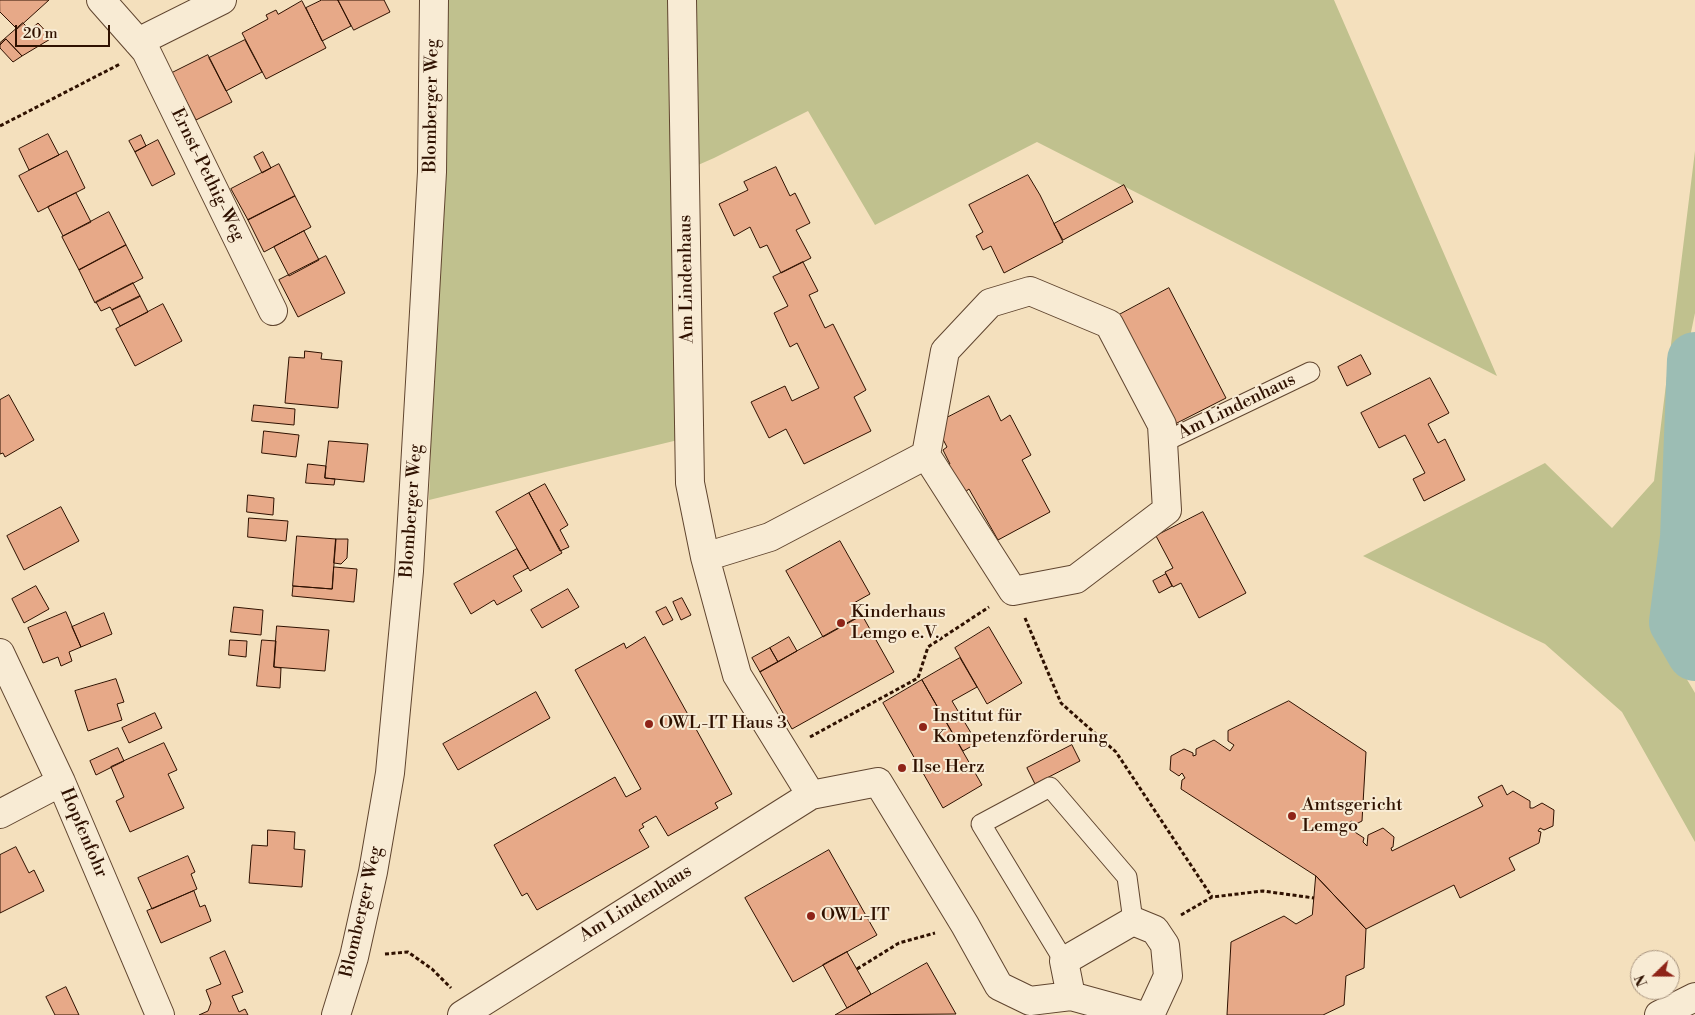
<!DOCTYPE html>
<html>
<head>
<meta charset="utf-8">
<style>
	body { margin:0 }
	#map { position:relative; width:1695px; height:1015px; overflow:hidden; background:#f4e0bd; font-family:"Libre Bodoni",serif }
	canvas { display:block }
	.north { position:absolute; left:1630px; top:950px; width:50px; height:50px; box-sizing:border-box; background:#f8ebd4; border:1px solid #a8947f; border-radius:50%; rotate:248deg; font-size:14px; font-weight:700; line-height:20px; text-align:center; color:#2f1100 }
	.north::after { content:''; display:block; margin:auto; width:18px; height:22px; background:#8f2418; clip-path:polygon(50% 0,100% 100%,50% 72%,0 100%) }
	.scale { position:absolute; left:15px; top:25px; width:95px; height:22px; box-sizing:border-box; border:2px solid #2f1100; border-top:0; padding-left:6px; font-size:15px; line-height:18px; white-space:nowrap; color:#2f1100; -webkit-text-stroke:4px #f8ebd4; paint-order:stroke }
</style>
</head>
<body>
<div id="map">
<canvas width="1695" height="1015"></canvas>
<div class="north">N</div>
<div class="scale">20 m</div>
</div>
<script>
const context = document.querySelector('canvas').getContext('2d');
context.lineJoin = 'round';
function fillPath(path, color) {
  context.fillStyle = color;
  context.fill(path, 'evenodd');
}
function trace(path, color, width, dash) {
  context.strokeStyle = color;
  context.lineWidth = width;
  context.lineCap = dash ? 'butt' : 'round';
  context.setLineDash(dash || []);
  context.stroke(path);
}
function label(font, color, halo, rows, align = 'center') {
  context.font = font + ' "Libre Bodoni",serif';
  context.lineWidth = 4;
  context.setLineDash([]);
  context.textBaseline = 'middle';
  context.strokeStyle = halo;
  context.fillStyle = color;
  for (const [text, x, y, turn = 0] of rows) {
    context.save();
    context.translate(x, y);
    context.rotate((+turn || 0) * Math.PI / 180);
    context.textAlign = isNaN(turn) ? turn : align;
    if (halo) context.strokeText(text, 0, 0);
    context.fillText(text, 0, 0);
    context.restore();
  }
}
const green = new Path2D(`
	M446,0H1334L1497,376L1037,142L875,225L808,111L714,158L673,176L678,440L429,500Z
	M1695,151V313L1690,337L1682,541L1695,543V585L1650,617L1695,693V842L1622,712L1545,644L1363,556L1545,463L1612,528L1654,481Z`);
const river = new Path2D(`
	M1695,360L1688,538L1677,622L1695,653`);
const building = new Path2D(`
	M0,0H49L17,29L0,12Z
	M322,0H338L351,26L322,41L306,8Z
	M338,0H384L390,12L354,30Z
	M302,1L326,48L266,79L242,33L268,19L266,15L276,10L278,14Z
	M23,23L30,30L38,23L52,38L22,56L6,39L0,45V43Z
	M6,39L22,56L13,62L0,48V45Z
	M245,40L262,72L226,91L209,58Z
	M208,55L232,102L196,120L172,73Z
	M48,134L59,155L29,170L19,149Z
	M141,135L146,146L135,152L129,141Z
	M158,140L175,174L152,186L135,152Z
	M67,151L85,188L38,212L19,176Z
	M263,152L271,168L262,173L254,157Z
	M279,164L295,196L248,220L231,189Z
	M776,167L790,196L795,193L810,223L796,230L811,258L781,273L767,245L760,248L750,227L734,236L719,204L748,190L744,182Z
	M1028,175L1040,195L1063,242L1004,273L991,246L983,250L976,236L983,232L969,205Z
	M1124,185L1133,202L1063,240L1054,224Z
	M76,193L91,222L63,236L48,207Z
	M295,196L311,227L264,252L248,220Z
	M109,212L126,245L79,270L62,237Z
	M304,231L319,260L289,276L274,247Z
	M126,245L143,278L95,303L79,270Z
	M326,256L345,293L298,317L279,280Z
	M803,262L818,291L809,295L825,328L833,324L866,390L854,397L871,431L804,464L786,429L769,438L751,402L785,386L792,401L819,388L797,343L790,347L774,313L788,306L773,277Z
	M133,283L140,296L139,297L112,310L110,307L101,311L96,302Z
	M1169,288L1226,398L1175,424L1119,315Z
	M140,296L148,312L120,326L112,310Z
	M163,304L182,341L135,366L116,329Z
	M305,351L322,353L321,359L342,361L338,408L285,403L289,357L304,358Z
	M1361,355L1371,374L1347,386L1338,367Z
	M1430,378L1449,413L1428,424L1438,443L1445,439L1465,480L1424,501L1413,479L1425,473L1405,435L1379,448L1361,413Z
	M9,395L34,440L5,457L3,453L0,454V400Z
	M989,396L1001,421L1010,415L1031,455L1022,460L1050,512L998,540L969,489L965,492L957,478L950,482L943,468L950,464L943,450L947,447L935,424Z
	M254,405L295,409L294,425L252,421Z
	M264,431L299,435L296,457L262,453Z
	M329,441L368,444L364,482L325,478Z
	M308,464L326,466L325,478L335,479L334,485L306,483Z
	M545,484L568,525L560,530L569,547L560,551L529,493Z
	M529,493L562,553L530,571L496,512Z
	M248,495L274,498L273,515L247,512Z
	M61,507L79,541L24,570L7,536Z
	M1203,512L1246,593L1199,618L1181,583L1173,587L1166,574L1165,572L1173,568L1156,536Z
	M249,518L288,521L286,541L248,537Z
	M297,536L336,539L332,589L293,586Z
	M336,539H348L347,558L341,564L334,563Z
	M840,541L870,594L852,604L859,617L823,637L786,571Z
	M517,549L528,568L513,576L522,591L497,605L494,600L471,614L454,584Z
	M334,567L357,569L354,602L292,596L293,586L332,589Z
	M1166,574L1172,586L1159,593L1153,581Z
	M36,586L49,609L24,623L12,599Z
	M568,589L579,607L542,628L531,610Z
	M682,598L691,615L681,620L673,602Z
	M234,607L263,610L261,635L231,632Z
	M666,607L673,620L663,625L656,612Z
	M66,612L81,647L69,652L72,661L61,666L58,657L43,663L28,628Z
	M104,613L112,634L81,647L72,627Z
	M862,615L894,672L792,729L760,672Z
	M277,626L329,630L325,671L274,667Z
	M989,627L1022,683L987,704L955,648Z
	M645,637L732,794L715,803L718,808L668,836L656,816L642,824L644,827L639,830L649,847L537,910L527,893L522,896L494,845L615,777L626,797L641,789L575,670L624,643L626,648Z
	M789,637L797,651L778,662L770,648Z
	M230,640L247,641L246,657L229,655Z
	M262,640L276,641L274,667L281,668L280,688L257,686Z
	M770,648L778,662L760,672L752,658Z
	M960,658L977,687L952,701L977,743L963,751L922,680Z
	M116,679L124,702L117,704L122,720L88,731L75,691Z
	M922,680L982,785L943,808L883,703Z
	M536,692L550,718L458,770L443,744Z
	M1289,701L1366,752L1362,821L1356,824L1351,821L1347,827L1364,838L1363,842L1367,846L1368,835L1383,828L1394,837L1393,847L1391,848L1392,851L1483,806L1478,797L1502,785L1507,795L1513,791L1530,801V808H1533L1542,803L1554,810L1553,826L1544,830L1540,828L1538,831L1541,832L1539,843L1509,858L1515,870L1460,898L1454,885L1366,929L1316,876L1181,789L1182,780L1185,778L1182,773L1179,776L1170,770L1171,756L1184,749L1193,753V756L1196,755V749L1214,740L1230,751L1234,745L1228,741V731Z
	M155,713L162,728L129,743L122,728Z
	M164,743L177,770L168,774L184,808L130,832L116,801L124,797L111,767Z
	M1072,745L1080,761L1035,784L1027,768Z
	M118,748L124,761L96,775L90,761Z
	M268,830L295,832L294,849L305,850L302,887L249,883L252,845L267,846Z
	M16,847L29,873L34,870L44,891L0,913V855Z
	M829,850L877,935L793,982L745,898Z
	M188,856L195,872L191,874L197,889L152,909L138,878Z
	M1316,876L1366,929L1364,968L1346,976L1344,1005L1323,1015H1227L1231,942L1284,916L1296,924L1312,915Z
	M194,891L200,907L205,905L211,921L161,943L147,911Z
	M225,951L243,992L232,996L239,1012L245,1009L248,1015H199L208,1011L211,1003L206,990L221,984L210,958Z
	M847,952L871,994L847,1008L823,965Z
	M927,963L956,1014L835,1015L847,1008Z
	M66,987L79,1015H55L46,997Z`);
const path = new Path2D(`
	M0,126L120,64
	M1025,618L1061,703L1116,752L1212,897
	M810,737L918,678L928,647L989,607
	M1181,915L1212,897L1263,891L1314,898
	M385,954L408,952L432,969L451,988
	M857,969L899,943L935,933`);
const service = new Path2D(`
	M1164,442L1310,372
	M1064,961L981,824L1050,787L1127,877L1133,921`);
const minor = new Path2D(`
	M101,0L146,51L273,311
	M682,0L690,483L705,557L737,675L811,795
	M138,42L222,0
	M705,557L770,537L926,455L945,351L990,303L1030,291L1109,324L1162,425L1167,510L1076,579L1013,591L926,455
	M0,653L61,782L160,1015
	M0,814L61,782
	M1071,996L1064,961L1133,921L1155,930L1165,945L1168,976L1150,1015
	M336,1015L354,957L373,872L390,773L409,571L420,382L432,172L434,0
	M462,1015L811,795L878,782L965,925L999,986L1030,1001L1071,996L1140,1015
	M1659,1015L1695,997`);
const markers = [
	[841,623,5,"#8f2418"],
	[649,724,5,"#8f2418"],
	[923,727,5,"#8f2418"],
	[902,768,5,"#8f2418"],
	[1292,816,5,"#8f2418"],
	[811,916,5,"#8f2418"]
];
const streetNames = [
	["Blomberger Weg",432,106,-89],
	["Ernst-Pethig-Weg",207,175,64],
	["Am Lindenhaus",687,279,-91],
	["Am Lindenhaus",1237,407,-26],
	["Blomberger Weg",412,511,-86],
	["Hopfenfohr",83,833,67],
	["Am Lindenhaus",636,904,-32],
	["Blomberger Weg",362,912,-77]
];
const poiNames = [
	["Kinderhaus",851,613],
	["Lemgo e.V.",851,634],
	["Institut für",933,717],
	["Kompetenzförderung",933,738],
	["OWL-IT Haus 3",659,724],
	["Ilse Herz",912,768],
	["Amtsgericht",1302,806],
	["Lemgo",1302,827],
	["OWL-IT",821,916]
];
fillPath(green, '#c0c18e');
trace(river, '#9cbdb4', 56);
fillPath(building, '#e7a988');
trace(building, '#2f1100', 1);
trace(service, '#60452f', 21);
trace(minor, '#60452f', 30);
trace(path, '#2f1100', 3, [4, 2.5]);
trace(service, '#f8ebd4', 19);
trace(minor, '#f8ebd4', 28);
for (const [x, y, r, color] of markers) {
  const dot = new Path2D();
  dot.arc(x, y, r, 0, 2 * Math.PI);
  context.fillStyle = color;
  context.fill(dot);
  trace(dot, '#f8ebd4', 2);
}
label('18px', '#2f1100', '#f8ebd4', streetNames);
label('18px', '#2f1100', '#f8ebd4', poiNames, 'left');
</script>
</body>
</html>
